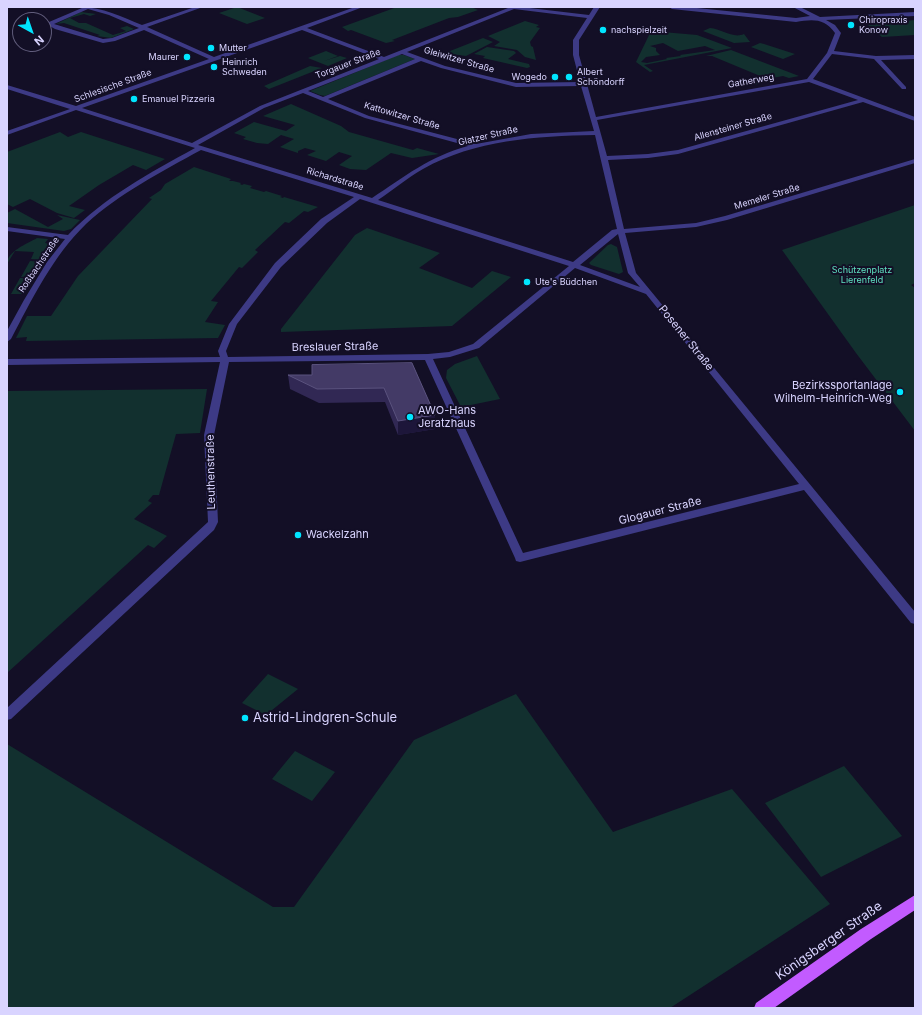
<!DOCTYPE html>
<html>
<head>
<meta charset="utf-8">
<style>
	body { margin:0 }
	#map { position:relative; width:922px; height:1015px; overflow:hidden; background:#130f26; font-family:Inter,sans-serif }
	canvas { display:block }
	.frame { position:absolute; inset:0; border:8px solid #d9d4ff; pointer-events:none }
	.north { position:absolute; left:12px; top:12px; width:40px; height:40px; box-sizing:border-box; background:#130f26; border:1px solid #625e7d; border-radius:50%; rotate:140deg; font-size:11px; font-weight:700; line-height:16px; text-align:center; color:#d9d4ff }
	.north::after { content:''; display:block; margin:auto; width:14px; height:18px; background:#00e5ff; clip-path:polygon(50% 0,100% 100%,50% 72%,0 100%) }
</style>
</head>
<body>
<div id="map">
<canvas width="922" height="1015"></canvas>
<div class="frame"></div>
<div class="north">N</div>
</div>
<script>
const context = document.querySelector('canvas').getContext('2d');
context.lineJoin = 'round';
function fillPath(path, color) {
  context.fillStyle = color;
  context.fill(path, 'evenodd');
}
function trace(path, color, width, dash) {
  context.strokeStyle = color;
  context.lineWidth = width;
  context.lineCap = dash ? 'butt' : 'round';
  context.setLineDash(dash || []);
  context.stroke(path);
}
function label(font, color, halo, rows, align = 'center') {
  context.font = font + ' Inter,sans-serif';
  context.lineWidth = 4;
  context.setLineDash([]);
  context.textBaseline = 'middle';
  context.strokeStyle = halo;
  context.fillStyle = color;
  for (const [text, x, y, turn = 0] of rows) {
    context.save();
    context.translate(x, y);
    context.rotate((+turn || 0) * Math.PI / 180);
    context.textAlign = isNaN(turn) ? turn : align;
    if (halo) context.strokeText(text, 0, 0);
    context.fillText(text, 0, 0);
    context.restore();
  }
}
const green = new Path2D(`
	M237,7L265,18L247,24L219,13Z
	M397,7H471L478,10L458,17L449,18L392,40L395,41L386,43L351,30L348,31L342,27Z
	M81,12L96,14L90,16L84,14L70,18L79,23H86L113,35L126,31L120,28L127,26L134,29L111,38L97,36L100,35L64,23L56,24Z
	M915,20V35L882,37L868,25Z
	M525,21L539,25L536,27L540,28L530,42L531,46L533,47L536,60L525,57L517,50L494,46L500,42L488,36Z
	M710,28C722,29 733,39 744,34L750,42L734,43L703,31Z
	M651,31L697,35L732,48L644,65L653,71L650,72L636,62ZM663,43L678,51L705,46L715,50L680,55L681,56L666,58L667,59L647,63L641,62L646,57L660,55L656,51V48L650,46Z
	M483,38L493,42L466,56L445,53Z
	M760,43L764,44L795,54L783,59L751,47Z
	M487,47L514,51L516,53L508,59L529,64L530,67L527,68L483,58L485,56L474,54Z
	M731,50L799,76L789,78L783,76L767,79L774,81L753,85L742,80L752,83L765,78L712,56H706Z
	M326,51L338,56L324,61L340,56L347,58L328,66L308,58Z
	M398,55H404L415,59L325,96L320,95L310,91Z
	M310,66L322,68L269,89L264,86Z
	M291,104L341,126L349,132L413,150L417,148L439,154L412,158L391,153L366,170L350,169L339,165L352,156L339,152L326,161L307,155L316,151L305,148L298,151V153L280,147L294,139L281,135L268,144L257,143L243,139L246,137L234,133L254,122L286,131L295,125L263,116Z
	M60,132L68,137L81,132L165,159L146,170L133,165L99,185L69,206L85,210L74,218L57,213L30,199L13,207L7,204V152Z
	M194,167L231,179L229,181H233L241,183L240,184L242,185L244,184L252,186L250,188L264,192L266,191L282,196L280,197L283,198L284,197L318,207L308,212L304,211L289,223L285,222L255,250L258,252L242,268L239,267L211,301L218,302L205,322L225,325L218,338L26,341L27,337L16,338L27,316H51L78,276L152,199L149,198L161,190L165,184Z
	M915,205V283L911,285L915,288V431L856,353L782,250Z
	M15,209L48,227L63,219L57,215L80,220L71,229L64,231L7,223V213Z
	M367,228L440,253L419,268L472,288L492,271L511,277L452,326L281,332V329L355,235Z
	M37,238L48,239L45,243L51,244L55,240L58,242L46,260L31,259L34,252L15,251L7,264C7,251 27,244 37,238Z
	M611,244L617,247L623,272L619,274L591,265L589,263L608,245Z
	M30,261L44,262L34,276L21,277Z
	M20,278H33L23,294H11Z
	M477,356L500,399L461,407L446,378L447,370L455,364Z
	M207,389L200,433L176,434L159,495H153L148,501L152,503L134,519L167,536L154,548L148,545L7,673V391Z
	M268,674L298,689L266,715L242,703Z
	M516,694L613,832L732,789L830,904L670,1008H7V744L273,907H294L414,740Z
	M295,751L335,772L312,801L272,779Z
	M844,766L902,836L821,877L765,803Z`);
const minor = new Path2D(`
	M81,7C102,7 122,17 142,25L195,7H203L147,27L214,57L355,7H363L307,28L384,57L508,8L506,7H521L589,15L594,7H600L579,40V55L596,117L807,79L827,53L835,33C825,18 812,19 796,22L672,9L669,7H687L796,18L810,16L793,7H800L820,17L915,12V16L826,20L835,25L841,33L834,51L876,56L915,55V59L881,60L906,87V89H902L874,59L832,54L813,79L915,117V121L863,102L678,154L648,158L608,160L624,229L696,223L725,216L915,159V163L727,220L696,227L625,233L636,273L915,612V624L911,623L804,490L520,562L516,561L515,558L425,360L229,362L214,435L218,522L214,530L11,719L7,720V708L208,522L204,435L220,362L7,365V359L220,357L218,351L229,324L275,263L321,219L354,197L201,150C161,172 120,193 86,224C53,256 32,299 11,339L7,342V331L24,300L47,262L65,239L7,231V227L68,235C104,197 150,173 195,148L76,110L7,135V131L70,109L7,89V85L76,106L209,59L144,30L115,41L103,43L55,29L48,25L49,22L82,8ZM88,9L109,15L139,28L112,38L103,39L54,24ZM514,9L587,18L573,40V55L580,82L516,83L445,66L407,52ZM302,30L379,59L260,106L192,143L82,108ZM402,54L415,59L323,97L308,91ZM421,61L441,68L516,87L581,86L594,131L531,134L476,144L369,116L328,99ZM809,82L858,100L678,150L648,154L607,156L597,120ZM303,93L365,118L468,146C430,156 404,177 372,198L198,145L264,108ZM595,135L617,229L612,230L573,262L378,200C393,190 407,178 423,169C475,140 536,136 595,135ZM360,199L569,266L473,344L449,352L428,354L228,357L226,351L237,324L281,267L327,223ZM618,234L628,273L640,287L580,265ZM575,268L646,294L799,484L523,553L433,359L450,357L479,348Z`);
const major = new Path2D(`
	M915,895V910L871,939L774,1008H754L756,1003L861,929Z`);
const wall = new Path2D(`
	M412,363L435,415V429L398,435L385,402L319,403L290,389L288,375H312Z`);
const shadedWall = new Path2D(`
	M435,415V429L398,435V421Z`);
const building = new Path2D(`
	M412,363L435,415L398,421L384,388L317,389L288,375H312V365Z`);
const markers = [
	[851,25,4,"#00e5ff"],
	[603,30,4,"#00e5ff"],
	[211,48,4,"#00e5ff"],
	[187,57,4,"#00e5ff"],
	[214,67,4,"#00e5ff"],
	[555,77,4,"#00e5ff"],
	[569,77,4,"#00e5ff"],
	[134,99,4,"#00e5ff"],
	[527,282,4,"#00e5ff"],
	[900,392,4,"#00e5ff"],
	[410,417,4,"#00e5ff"],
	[298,535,4,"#00e5ff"],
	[245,718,4,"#00e5ff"]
];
const farPoinames = [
	["Chiropraxis",859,20],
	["Konow",859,30],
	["nachspielzeit",611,30],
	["Mutter",219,48],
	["Maurer",179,57,"right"],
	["Heinrich",222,62],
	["Schweden",222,72],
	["Albert",577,72],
	["Schöndorff",577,82],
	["Wogedo",547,77,"right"],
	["Emanuel Pizzeria",142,99],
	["Ute's Büdchen",535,282]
];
const farStreetnames = [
	["Gleiwitzer Straße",459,60,16],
	["Torgauer Straße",348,64,-21],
	["Gatherweg",751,81,-10],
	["Schlesische Straße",113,86,-20],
	["Kattowitzer Straße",402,116,16],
	["Allensteiner Straße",733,127,-16],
	["Glatzer Straße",488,136,-13],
	["Richardstraße",335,179,17],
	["Memeler Straße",767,197,-17],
	["Roßbachstraße",39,265,-56]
];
const farParknames = [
	["Schützenplatz",862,270],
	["Lierenfeld",862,280]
];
const streetNames = [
	["Posener Straße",686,338,51],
	["Breslauer Straße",335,347,-1],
	["Leuthenstraße",211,472,-91],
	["Glogauer Straße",660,511,-14]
];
const poiNames = [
	["Bezirkssportanlage",892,386,"right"],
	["Wilhelm-Heinrich-Weg",892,399,"right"],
	["AWO-Hans",418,411],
	["Jeratzhaus",418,424],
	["Wackelzahn",306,535]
];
const nearPoinames = [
	["Astrid-Lindgren-Schule",253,718]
];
const nearStreetnames = [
	["Königsberger Straße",829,941,-35]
];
fillPath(green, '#12302f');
fillPath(minor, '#3d3a85');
fillPath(major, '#c25bff');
fillPath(wall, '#312854');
fillPath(shadedWall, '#1d163a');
fillPath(building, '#433a66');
trace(building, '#5a527e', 1);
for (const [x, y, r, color] of markers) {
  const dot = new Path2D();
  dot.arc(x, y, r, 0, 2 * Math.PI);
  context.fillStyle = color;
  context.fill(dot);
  trace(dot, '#130f26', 1.5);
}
label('9px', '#d9d4ff', '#130f26', farPoinames, 'left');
label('9px', '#d9d4ff', '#130f26', farStreetnames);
label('9px', '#5fe0c0', '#130f26', farParknames);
label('11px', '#d9d4ff', '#130f26', streetNames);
label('11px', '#d9d4ff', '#130f26', poiNames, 'left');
label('13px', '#d9d4ff', '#130f26', nearPoinames, 'left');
label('13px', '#d9d4ff', '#130f26', nearStreetnames);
</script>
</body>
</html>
